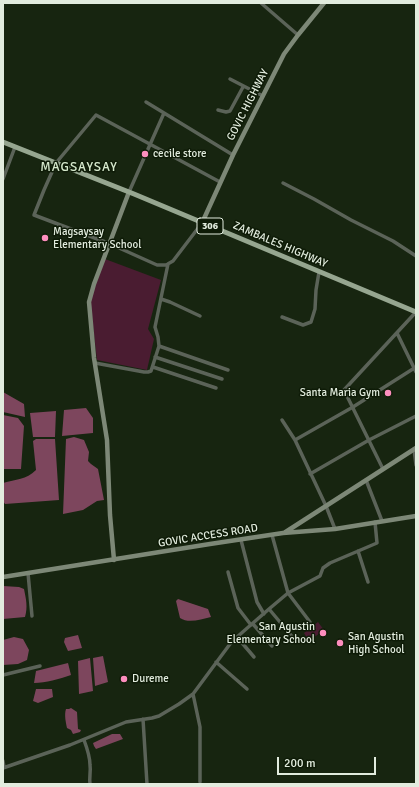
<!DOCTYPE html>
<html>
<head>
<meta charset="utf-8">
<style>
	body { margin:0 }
	#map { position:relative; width:419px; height:787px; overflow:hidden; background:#172510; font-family:Signika,sans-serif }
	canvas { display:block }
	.frame { position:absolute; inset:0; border:4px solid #e2ecde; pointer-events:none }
	.scale { position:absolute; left:277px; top:757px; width:99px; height:18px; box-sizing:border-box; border:2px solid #e2ecde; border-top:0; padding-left:5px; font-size:12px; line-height:14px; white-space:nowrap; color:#e2ecde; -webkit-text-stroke:3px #0e1b07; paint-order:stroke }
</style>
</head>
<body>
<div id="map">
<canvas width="419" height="787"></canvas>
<div class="frame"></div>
<div class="scale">200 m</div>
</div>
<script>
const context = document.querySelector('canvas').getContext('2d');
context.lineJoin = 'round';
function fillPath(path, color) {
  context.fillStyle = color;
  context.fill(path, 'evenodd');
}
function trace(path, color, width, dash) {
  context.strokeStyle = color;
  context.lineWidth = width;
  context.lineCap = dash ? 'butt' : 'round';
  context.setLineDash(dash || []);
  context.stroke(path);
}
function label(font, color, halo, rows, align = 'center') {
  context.font = font + ' Signika,sans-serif';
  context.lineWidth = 3;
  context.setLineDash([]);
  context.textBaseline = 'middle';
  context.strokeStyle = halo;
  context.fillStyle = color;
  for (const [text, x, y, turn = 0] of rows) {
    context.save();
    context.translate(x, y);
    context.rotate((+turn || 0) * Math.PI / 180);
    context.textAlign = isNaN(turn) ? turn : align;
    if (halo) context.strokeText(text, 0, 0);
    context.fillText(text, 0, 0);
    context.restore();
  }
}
const green = new Path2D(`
	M105,259L161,280L148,329L154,339L147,370L97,360L90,300Z
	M318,622L324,630L309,641L304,633Z`);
const water = new Path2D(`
	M3,392L24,404L25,417L3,412Z
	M86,408L93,418V433L62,436L64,410Z
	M56,411L55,437H33L30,413Z
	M3,415L18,418L24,426L21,469H3Z
	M74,437L84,440L89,452L88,461L91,464L98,469L104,500L97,501L83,510L63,514L66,439Z
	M36,439H55L59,500L5,504L3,501V483C16,479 26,480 36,470L33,441Z
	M3,586L19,587L24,589C26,599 28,607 25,617L3,619Z
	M178,599L208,609L211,617C201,619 189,624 180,618L176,601Z
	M78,635L82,648L68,651L64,642L65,638Z
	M14,637L23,639L29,650L27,660L18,664L3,665V640Z
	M103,656L108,682L95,686L93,658Z
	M90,658L93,691L79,694L78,661Z
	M68,663L71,675C59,679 46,683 34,683L36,671Z
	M36,689H52L53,697L38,703L33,701Z
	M71,708L77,712L78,729L81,730L80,732L73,734L71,730L67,728C66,723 64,715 66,709H69Z
	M112,734H120L123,739L96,749L94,746L93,743Z`);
const street = new Path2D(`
	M261,3L298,35
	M230,79L263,96
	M146,102L233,155
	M218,110L226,112L230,111L243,87
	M3,179L15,147
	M283,183L314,199L351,220L393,241L416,256
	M129,192L164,113
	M202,223L173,261L166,265H157L108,243L34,215L44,190L56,163L96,115L220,182
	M161,299L170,302L200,316
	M282,317L303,325L311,322L315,309L316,290L319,272
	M397,333L416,372
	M159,346L228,370
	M155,357L222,379
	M95,363L144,372H148L151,371L159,346L158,337L155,327L168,264
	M153,367L216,388
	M282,420L295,440L326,506L335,529
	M295,440L353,407L416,367
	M414,449L416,465
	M383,469L344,390L416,312
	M310,474L369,440L416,416
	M366,480L382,521
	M272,535L288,593L310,622
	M241,540L257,602L264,614
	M358,551L368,582
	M228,572L238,608L251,625
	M28,573L32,616
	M269,609L295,640
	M253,624L272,646
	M237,637L254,657
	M216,662L247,689
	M3,675L40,666
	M193,694L200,727V782
	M143,719L147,784
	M84,740C87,748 90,756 90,765C91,771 89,777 90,784
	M3,761L4,767
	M3,768L70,745L126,722L152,718L159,716L179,704L193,694L230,644L237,637L269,609L288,593L320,576L323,568L330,563L377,543L375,522`);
const secondary = new Path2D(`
	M202,223L233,155L284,54L298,35L324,3
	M284,533L416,448
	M114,560L110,515L107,440L94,358L89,302L94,284L129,192
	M3,577L210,544L283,533L335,529L416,516`);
const primary = new Path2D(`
	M3,142L134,194L416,312`);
const markers = [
	[145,154,4,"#fd8ebe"],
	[45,238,4,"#fd8ebe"],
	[388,393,4,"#fd8ebe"],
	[323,633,4,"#fd8ebe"],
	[340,643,4,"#fd8ebe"],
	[124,679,4,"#fd8ebe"]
];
const shields = [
	[210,226,26]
];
const shieldNames = [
	["306",210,226]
];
const streetNames = [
	["GOVIC HIGHWAY",248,105,-63],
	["ZAMBALES HIGHWAY",280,245,23],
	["GOVIC ACCESS ROAD",208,536,-9]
];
const poiNames = [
	["cecile store",153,154],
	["Magsaysay",53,232],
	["Elementary School",53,245],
	["Santa Maria Gym",380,393,"right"],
	["San Agustin",315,627,"right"],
	["Elementary School",315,640,"right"],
	["San Agustin",348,637],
	["High School",348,650],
	["Dureme",132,679]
];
const quarterNames = [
	["MAGSAYSAY",79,168]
];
fillPath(green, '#4a1c31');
fillPath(water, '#7d465d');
trace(street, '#5b6358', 3.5);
trace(secondary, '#7d8877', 4.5);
trace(primary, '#96a690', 5);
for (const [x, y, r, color] of markers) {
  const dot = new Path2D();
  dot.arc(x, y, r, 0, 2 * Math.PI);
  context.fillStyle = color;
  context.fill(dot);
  trace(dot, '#0e1b07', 1.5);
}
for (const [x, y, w] of shields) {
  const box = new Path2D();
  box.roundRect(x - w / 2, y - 8, w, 16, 3);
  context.fillStyle = '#0e1b07';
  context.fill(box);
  trace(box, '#e2ecde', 1);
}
label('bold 10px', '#e2ecde', null, shieldNames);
label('11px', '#e2ecde', '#0e1b07', streetNames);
label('11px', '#e2ecde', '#0e1b07', poiNames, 'left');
context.letterSpacing = '1px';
label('13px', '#d6e9cd', '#0e1b07', quarterNames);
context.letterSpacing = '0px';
</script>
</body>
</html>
